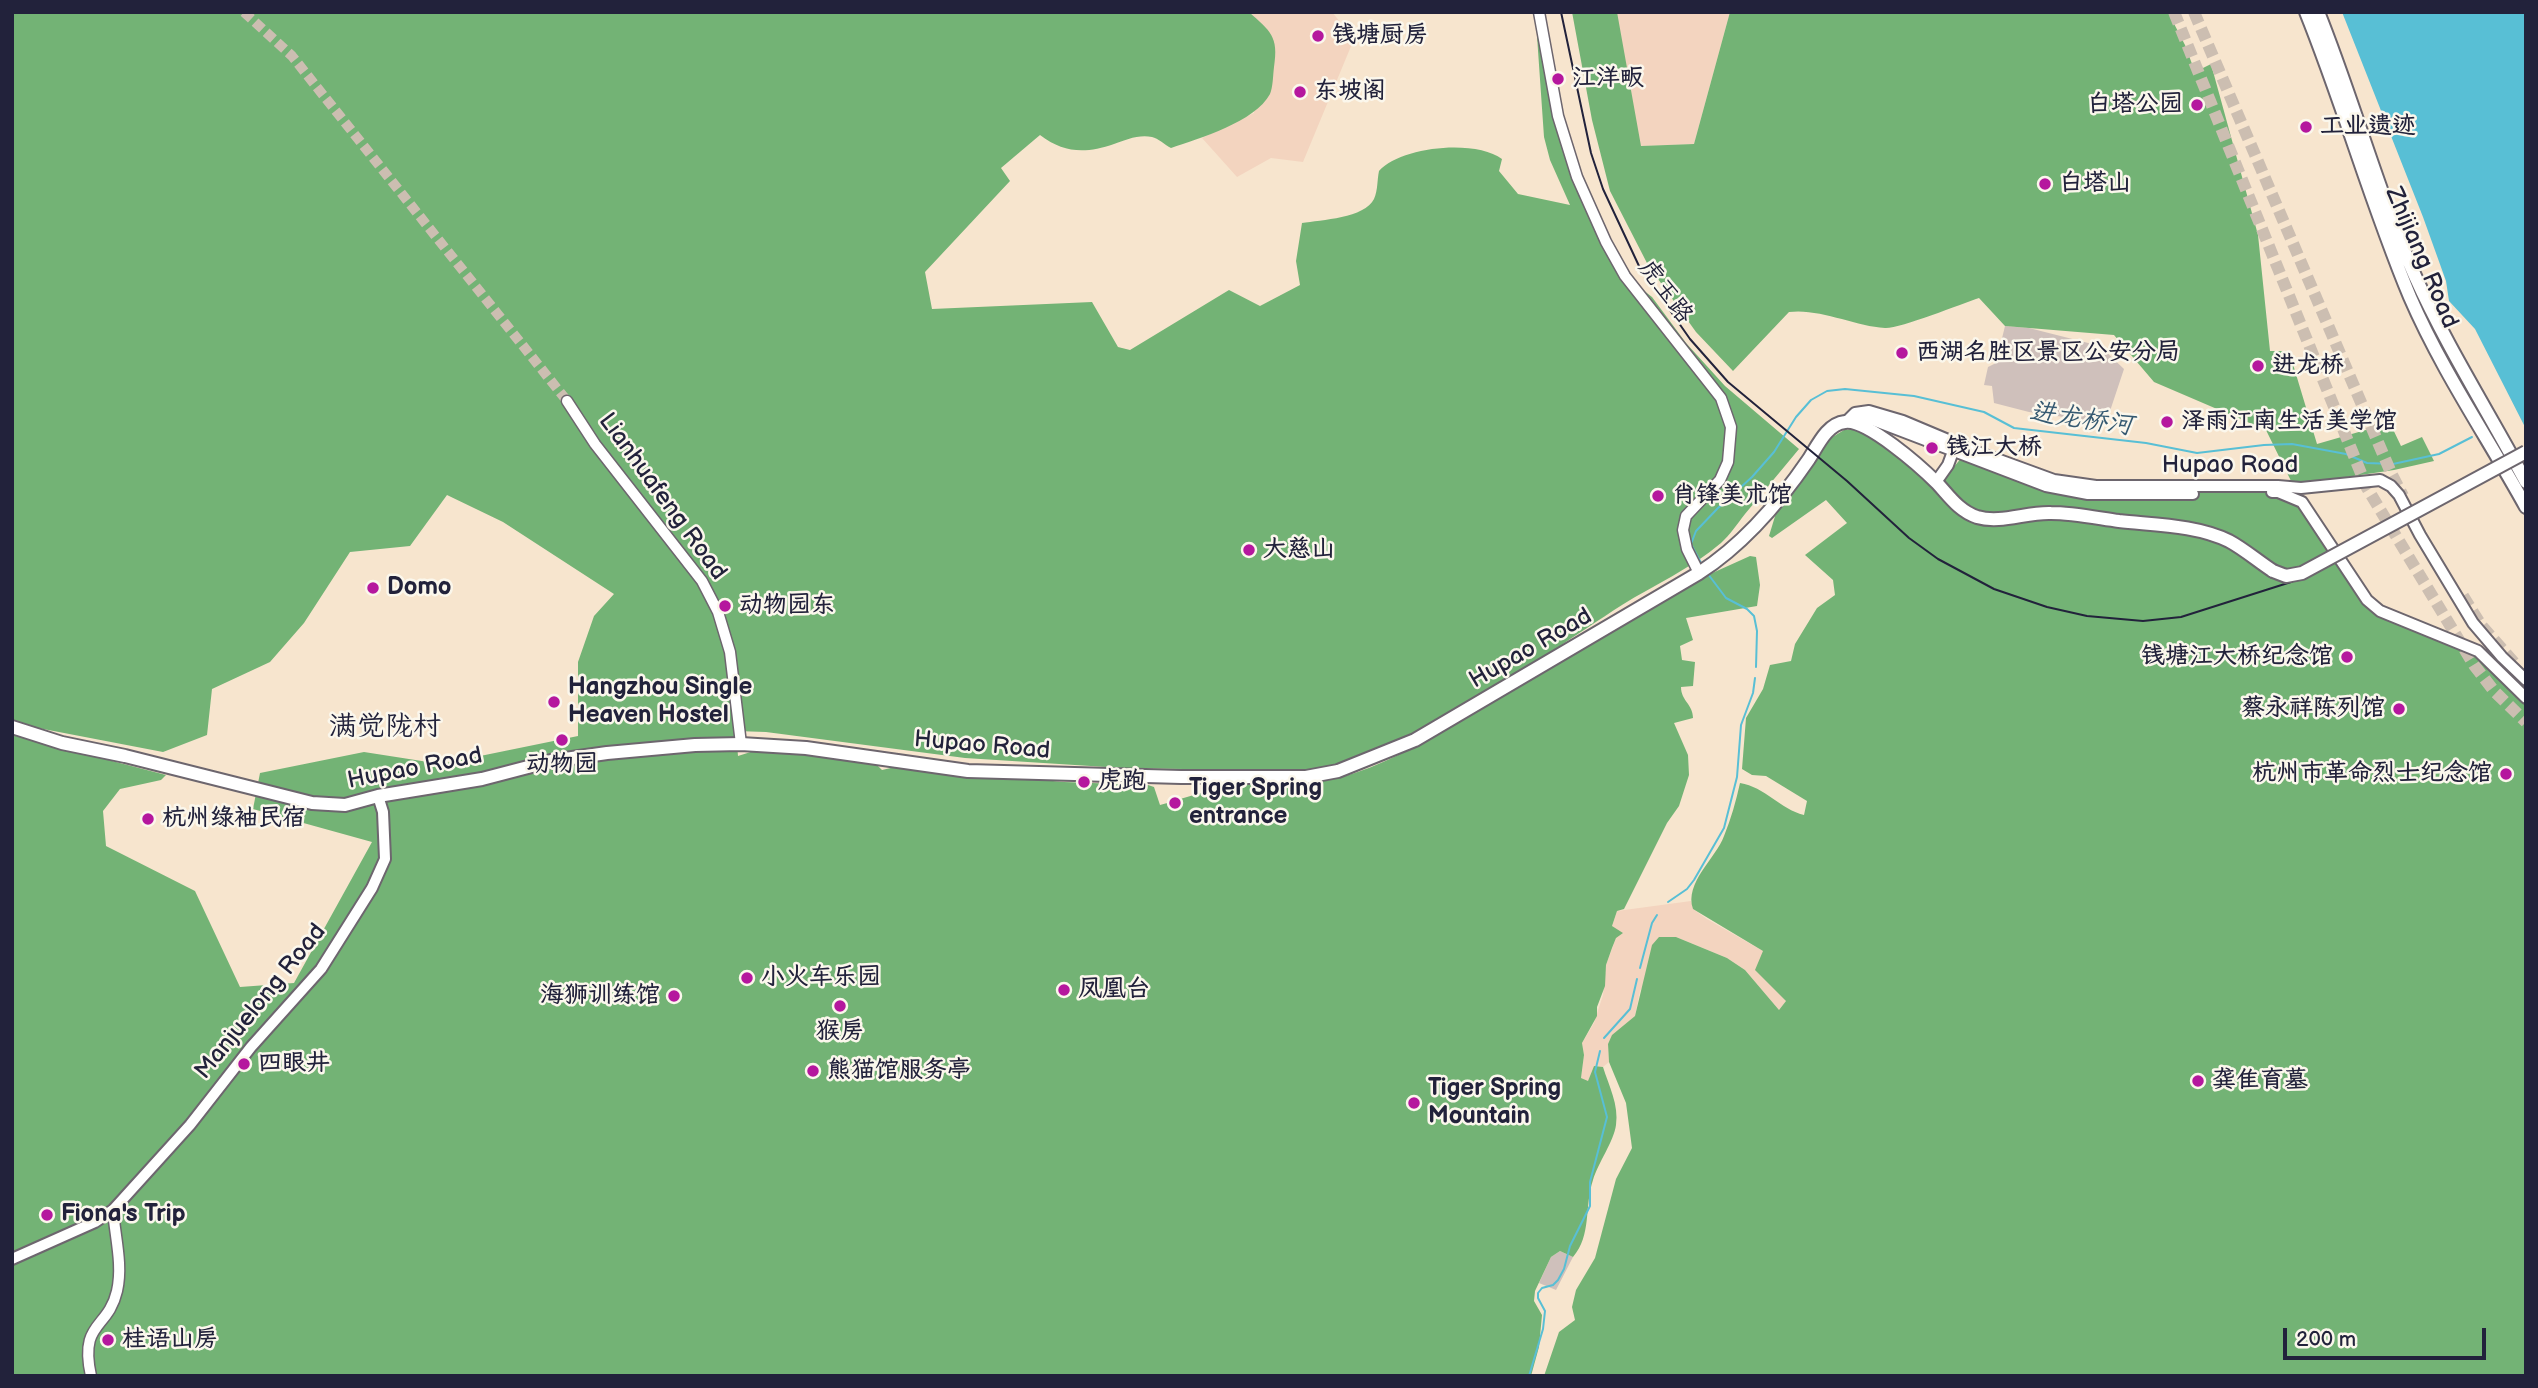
<!DOCTYPE html>
<html>
<head>
<meta charset="utf-8">
<style>
	body { margin:0 }
	#map { position:relative; width:2538px; height:1388px; overflow:hidden; background:#f7e5ce; font-family:"Balsamiq Sans",sans-serif }
	canvas { display:block }
	.frame { position:absolute; inset:0; border:14px solid #22223b; pointer-events:none }
	.scale { position:absolute; left:2283px; top:1328px; width:203px; height:32px; box-sizing:border-box; border:4px solid #22223b; border-top:0; padding-left:9px; font-size:21px; line-height:24px; white-space:nowrap; color:#22223b; -webkit-text-stroke:5px #fbf7ec; paint-order:stroke }
</style>
</head>
<body>
<div id="map">
<canvas width="2538" height="1388"></canvas>
<div class="frame"></div>
<div class="scale">200 m</div>
</div>
<script>
const context = document.querySelector('canvas').getContext('2d');
context.lineJoin = 'round';
function fillPath(path, color) {
  context.fillStyle = color;
  context.fill(path, 'evenodd');
}
function trace(path, color, width, dash) {
  context.strokeStyle = color;
  context.lineWidth = width;
  context.lineCap = dash ? 'butt' : 'round';
  context.setLineDash(dash || []);
  context.stroke(path);
}
function label(font, color, halo, rows, align = 'center') {
  context.font = font + ' "Balsamiq Sans","LXGW WenKai TC",sans-serif';
  context.lineWidth = 5;
  context.setLineDash([]);
  context.textBaseline = 'middle';
  context.strokeStyle = halo;
  context.fillStyle = color;
  for (const [text, x, y, turn = 0] of rows) {
    context.save();
    context.translate(x, y);
    context.rotate((+turn || 0) * Math.PI / 180);
    context.textAlign = isNaN(turn) ? turn : align;
    if (halo) context.strokeText(text, 0, 0);
    context.fillText(text, 0, 0);
    context.restore();
  }
}
const built = new Path2D(`
	M1249,12H1332L1354,39L1303,162L1271,158L1237,177L1202,138L1254,113L1252,15Z
	M1579,12H1730L1694,144L1641,146Z
	M1691,901L1693,909L1707,919L1763,951L1786,1001L1779,1010L1745,970L1727,958L1676,937L1640,991L1635,1016L1613,1035L1608,1044L1609,1062L1603,1067L1594,1066L1588,1082L1581,1078L1584,1055L1582,1043L1594,1023L1603,995L1606,965L1616,938L1612,926L1617,911Z`);
const industrial = new Path2D(`
	M2005,326L2029,328L2100,346L2124,369L2106,423L2029,412L1994,403L1992,386L1984,385L1988,367L1996,363Z
	M1560,1251L1573,1257L1556,1290L1539,1283L1551,1257Z`);
const forest = new Path2D(`
	M12,12H1249C1270,31 1279,36 1274,67C1273,75 1273,87 1270,94C1255,122 1200,138 1171,148C1165,145 1158,138 1152,137C1139,134 1125,140 1114,144C1085,154 1064,153 1040,135L1001,168L1010,181L925,272L932,309L1092,302L1118,347L1130,350L1229,290L1260,306L1300,285L1296,261L1302,223C1321,220 1365,218 1374,199C1378,190 1377,180 1379,171C1401,146 1476,139 1502,159L1499,171L1518,194L1570,205L1550,160L1544,137L1537,36L1541,23L1577,177L1625,276L1652,297L1686,343L1725,386L1799,449C1781,471 1763,492 1745,514C1737,524 1730,535 1721,543C1692,568 1654,585 1622,605C1530,664 1411,755 1304,771L1122,768L965,758L766,732L736,731L738,756L757,750L862,761L876,764L882,770L895,767L1064,782L1148,785L1154,787L1160,805C1189,797 1225,784 1254,783C1278,782 1301,785 1324,781C1365,774 1407,751 1443,732L1657,598L1750,556L1756,557L1760,585L1757,606L1686,618L1693,640L1680,646L1682,660L1695,662L1693,686L1681,687C1681,701 1693,704 1693,718L1674,723L1688,755L1689,775L1679,806L1667,823L1624,909L1617,911L1612,926L1623,933L1616,938L1612,948L1606,965L1605,986L1597,1007V1016L1582,1043L1584,1055L1581,1078L1588,1081L1594,1066L1603,1067C1609,1086 1619,1105 1616,1125C1614,1141 1598,1163 1593,1180C1584,1207 1592,1235 1573,1257L1560,1251L1551,1257L1535,1291L1534,1301L1542,1315L1539,1347L1531,1376H12V735L166,775L161,780L120,789L103,811L106,846L195,891L240,987L294,983L372,842L253,809L260,773L364,752L441,764L578,736V662L594,616L614,594L503,522L447,495L410,546L350,552L304,623L270,662L212,689L207,735L163,752L12,723Z
	M1572,12H1617L1641,146L1694,144L1730,12H2168L2185,45L2195,72L2211,64L2258,235L2270,351H2289L2317,444L2390,423L2401,446L2422,437L2434,461L2394,470L2293,485L2266,430L2154,382L2114,335L2005,326L1979,298C1961,304 1899,329 1885,328C1855,326 1819,308 1789,312L1733,371L1696,332L1648,265L1610,191L1592,120Z
	M1872,429L1939,485L1967,451L2043,481L2298,490L2367,600L2463,645L2526,698V1376H1544L1559,1332L1575,1320L1572,1307L1576,1290L1595,1258L1616,1179L1632,1148L1626,1103L1609,1062L1608,1044L1612,1035L1635,1016L1652,945L1659,937H1676L1727,958L1745,970L1779,1010L1786,1001L1755,970L1763,951L1693,909C1684,883 1716,858 1724,836C1731,819 1736,801 1740,783C1765,787 1780,809 1804,815L1807,801L1766,776L1752,775L1742,769L1746,718L1763,689L1770,665L1791,661L1795,644L1817,608L1835,595L1833,580L1805,555L1847,523L1826,500L1772,538L1769,536L1776,513L1798,476L1814,461L1831,438L1844,430Z`);
const water = new Path2D(`
	M2342,12H2526V429L2475,329L2449,301L2446,281L2423,217Z`);
const stream = new Path2D(`
	M1701,563L1691,544L1696,531L1718,508L1752,477L1774,452L1796,417L1811,400L1827,391L1845,389L1914,396L1984,412L2014,428L2146,443L2197,453L2264,445L2292,444L2346,454L2367,463L2393,464L2439,454L2472,437
	M1708,574L1726,598L1747,609L1754,616L1757,631L1756,667
	M1668,902L1687,889L1694,880L1724,828L1737,777L1741,725L1753,693L1755,678
	M1640,968L1652,923L1657,915
	M1604,1038L1630,1009L1637,979
	M1529,1376L1543,1329L1545,1311L1538,1298V1293L1542,1288L1553,1285L1558,1280L1564,1269L1570,1246L1590,1206V1182L1607,1117L1595,1072L1600,1051`);
const tertiaryTunnel = new Path2D(`
	M244,12L292,56L567,401`);
const trunkTunnel = new Path2D(`
	M2174,12L2367,488L2474,665L2494,691L2526,722
	M2194,12L2392,475L2403,496
	M2463,596L2481,625L2518,667`);
const tertiary = new Path2D(`
	M1539,12L1558,116L1577,177L1606,242L1625,276L1721,398L1731,427L1728,462L1720,480L1686,516L1683,530L1687,549L1699,573
	M567,401L595,444L702,581L718,612L730,652L741,744
	M91,1376C79,1321 108,1330 117,1291C123,1265 115,1237 113,1210`);
const secondary = new Path2D(`
	M1852,420H1873L2046,486L2088,494H2193
	M1846,422L1855,413L1869,411L1903,421L1972,450L2054,480L2096,486H2278L2301,488L2380,480L2391,486L2399,495L2420,535L2473,623L2502,657L2526,680
	M1936,482L1948,465L1955,446
	M2272,492H2278L2302,502L2367,600L2380,611L2478,651L2526,698
	M12,1259L95,1222L113,1210L190,1125L251,1047L321,969L372,888L385,859L383,812L378,796`);
const primary = new Path2D(`
	M2306,12C2344,106 2371,204 2410,297C2442,371 2488,438 2526,507
	M2318,12C2353,99 2377,190 2415,276C2447,347 2489,413 2526,482
	M12,727L62,743L125,756L312,803L345,805L378,796L482,779L551,761L607,753L695,745L741,744L806,748L968,771L1181,777H1306L1338,771L1415,740L1699,573C1744,544 1779,503 1809,459C1818,445 1827,424 1845,422C1867,419 1921,467 1937,483C1949,496 1959,511 1977,517C2001,524 2026,512 2051,513C2073,513 2097,518 2119,521C2155,525 2197,525 2229,541C2244,549 2259,562 2273,571`);
const rail = new Path2D(`
	M1561,12L1591,153L1603,189L1639,266L1690,339L1728,382L1847,481L1909,538L1938,559L1994,589L2047,607L2087,616L2143,621L2181,617L2291,582L2526,454`);
const primaryBridge = new Path2D(`
	M2273,571L2286,576L2302,573L2526,452`);
const markers = [
	[1318,36,7,"#b5179e"],
	[1558,79,7,"#b5179e"],
	[1300,92,7,"#b5179e"],
	[2197,105,7,"#b5179e"],
	[2306,127,7,"#b5179e"],
	[2045,184,7,"#b5179e"],
	[1902,353,7,"#b5179e"],
	[2258,366,7,"#b5179e"],
	[2167,422,7,"#b5179e"],
	[1932,448,7,"#b5179e"],
	[1658,496,7,"#b5179e"],
	[1249,550,7,"#b5179e"],
	[373,588,7,"#b5179e"],
	[725,606,7,"#b5179e"],
	[2347,657,7,"#b5179e"],
	[554,702,7,"#b5179e"],
	[2399,709,7,"#b5179e"],
	[562,740,7,"#b5179e"],
	[2506,774,7,"#b5179e"],
	[1084,782,7,"#b5179e"],
	[1175,803,7,"#b5179e"],
	[148,819,7,"#b5179e"],
	[747,978,7,"#b5179e"],
	[1064,990,7,"#b5179e"],
	[674,996,7,"#b5179e"],
	[840,1006,7,"#b5179e"],
	[244,1064,7,"#b5179e"],
	[813,1071,7,"#b5179e"],
	[2198,1081,7,"#b5179e"],
	[1414,1103,7,"#b5179e"],
	[47,1215,7,"#b5179e"],
	[108,1340,7,"#b5179e"]
];
const poiNames = [
	["钱塘厨房",1332,36],
	["江洋畈",1572,79],
	["东坡阁",1314,92],
	["白塔公园",2183,105,"right"],
	["工业遗迹",2320,127],
	["白塔山",2059,184],
	["西湖名胜区景区公安分局",1916,353],
	["进龙桥",2272,366],
	["泽雨江南生活美学馆",2181,422],
	["钱江大桥",1946,448],
	["肖锋美术馆",1672,496],
	["大慈山",1263,550],
	["Domo",387,588],
	["动物园东",739,606],
	["钱塘江大桥纪念馆",2333,657,"right"],
	["Hangzhou Single",568,688],
	["Heaven Hostel",568,716],
	["蔡永祥陈列馆",2385,709,"right"],
	["动物园",562,765,"center"],
	["杭州市革命烈士纪念馆",2492,774,"right"],
	["虎跑",1098,782],
	["Tiger Spring",1189,789],
	["entrance",1189,817],
	["杭州绿袖民宿",162,819],
	["小火车乐园",761,978],
	["凤凰台",1078,990],
	["海狮训练馆",660,996,"right"],
	["猴房",840,1032,"center"],
	["四眼井",258,1064],
	["熊猫馆服务亭",827,1071],
	["龚隹育墓",2212,1081],
	["Tiger Spring",1428,1089],
	["Mountain",1428,1117],
	["Fiona's Trip",61,1215],
	["桂语山房",122,1340]
];
const streetNames = [
	["Zhijiang Road",2421,258,67],
	["虎玉路",1665,292,53],
	["Hupao Road",2230,466],
	["Lianhuafeng Road",662,497,54],
	["Hupao Road",1531,649,-30],
	["Hupao Road",982,746,5],
	["Hupao Road",415,769,-11],
	["Manjuelong Road",261,1002,-51]
];
const waterNames = [
	["进龙桥河",2081,420,8]
];
const quarterNames = [
	["满觉陇村",385,728]
];
fillPath(built, '#f3d4bf');
fillPath(industrial, '#cfc0bb');
fillPath(forest, '#73b375');
fillPath(water, '#58bfd5');
trace(stream, '#58bfd5', 2);
trace(tertiaryTunnel, '#ccbeb1', 10, [10, 5]);
trace(trunkTunnel, '#ccbeb1', 12, [12, 6]);
trace(tertiary, '#6d666e', 13);
trace(secondary, '#6d666e', 14);
trace(primary, '#6d666e', 16);
trace(tertiary, '#fff', 10);
trace(secondary, '#fff', 10);
trace(primary, '#fff', 12);
trace(rail, '#22223b', 2);
trace(primaryBridge, '#6d666e', 16, []);
trace(primaryBridge, '#fff', 12);
for (const [x, y, r, color] of markers) {
  const dot = new Path2D();
  dot.arc(x, y, r, 0, 2 * Math.PI);
  context.fillStyle = color;
  context.fill(dot);
  trace(dot, '#fbf7ec', 2.5);
}
label('bold 24px', '#22223b', '#fbf7ec', poiNames, 'left');
label('24px', '#22223b', '#fbf7ec', streetNames);
label('italic 26px', '#355971', '#fbf7ec', waterNames);
label('28px', '#22223b', '#fbf7ec', quarterNames);
</script>
</body>
</html>
